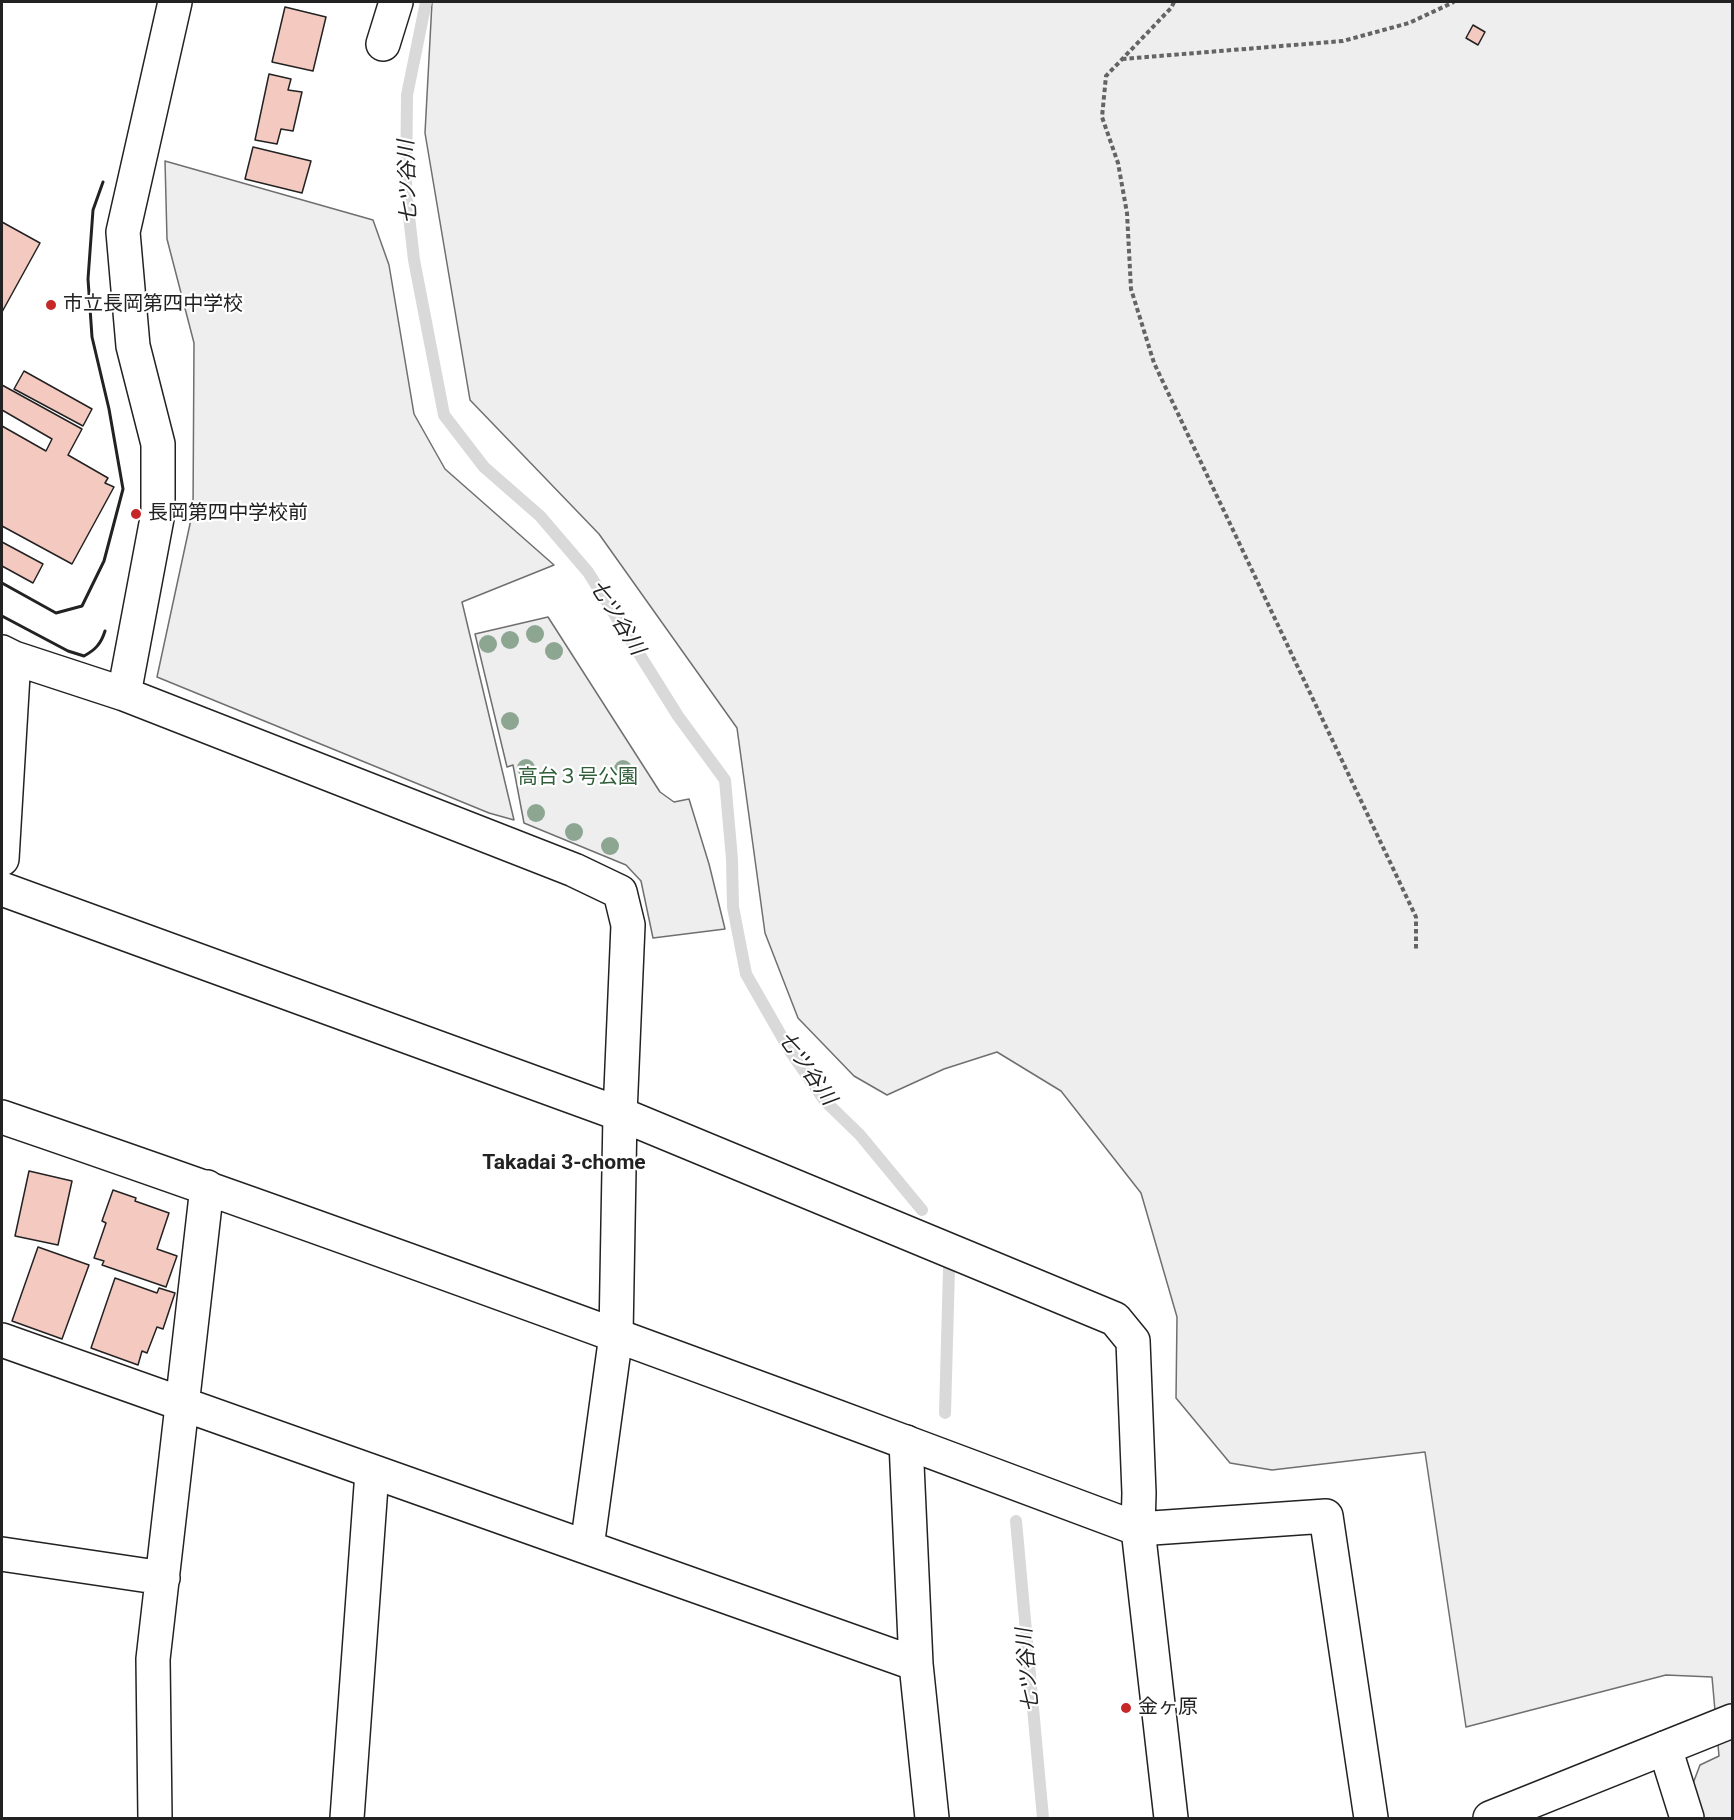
<!DOCTYPE html>
<html>
<head>
<meta charset="utf-8">
<style>
	body { margin:0 }
	#map { position:relative; width:1734px; height:1820px; overflow:hidden; background:#fff; font-family:Roboto,sans-serif }
	canvas { display:block }
	.frame { position:absolute; inset:0; border:3px solid #222; pointer-events:none }
</style>
</head>
<body>
<div id="map">
<canvas width="1734" height="1820"></canvas>
<div class="frame"></div>
</div>
<script>
const context = document.querySelector('canvas').getContext('2d');
context.lineJoin = 'round';
function fillPath(path, color) {
  context.fillStyle = color;
  context.fill(path, 'evenodd');
}
function trace(path, color, width, dash) {
  context.strokeStyle = color;
  context.lineWidth = width;
  context.lineCap = dash ? 'butt' : 'round';
  context.setLineDash(dash || []);
  context.stroke(path);
}
function label(font, color, halo, rows, align = 'center') {
  context.font = font + ' Roboto,"Noto Sans JP",sans-serif';
  context.lineWidth = 4.5;
  context.setLineDash([]);
  context.textBaseline = 'middle';
  context.strokeStyle = halo;
  context.fillStyle = color;
  for (const [text, x, y, turn = 0] of rows) {
    context.save();
    context.translate(x, y);
    context.rotate((+turn || 0) * Math.PI / 180);
    context.textAlign = isNaN(turn) ? turn : align;
    if (halo) context.strokeText(text, 0, 0);
    context.fillText(text, 0, 0);
    context.restore();
  }
}
const green = new Path2D(`
	M432,2H1732V1818H1702L1692,1786L1700,1765L1719,1756L1712,1677L1666,1675L1466,1727L1425,1452L1272,1470L1230,1463L1176,1398L1177,1317L1141,1193L1061,1091L997,1052L944,1069L887,1095L854,1076L798,1018L765,933L737,728L599,534L470,400L425,133Z
	M165,161L373,220L389,265L414,414L445,469L554,565L462,602L514,820L489,813L157,677L193,510L194,343L167,239Z
	M548,617L660,792L674,802L689,799L709,864L725,929L653,938L641,881L626,865L524,823L513,765L507,767L475,634Z`);
const stream = new Path2D(`
	M426,2L407,95L406,190L414,260L444,415L484,467L540,516L588,572L678,716L725,780L732,859L733,907L746,974L790,1051L825,1101L860,1135L922,1210
	M945,1413L949,1269
	M1016,1521L1043,1818`);
const building = new Path2D(`
	M285,7L326,17L313,71L272,62Z
	M1473,25L1485,32L1478,45L1466,38Z
	M269,74L291,79L288,90L302,92L293,131L281,129L277,144L255,140Z
	M253,147L311,161L302,193L245,179Z
	M2,222L40,243L2,312Z
	M24,371L92,409L83,426L14,389Z
	M2,385L82,429L68,455L108,478L105,483L114,487L72,564L2,526V426L46,451L52,439L2,410Z
	M2,542L43,564L33,583L2,566Z
	M29,1171L72,1181L58,1245L15,1236Z
	M113,1190L136,1198L135,1201L169,1213L157,1249L177,1256L166,1287L102,1265L104,1261L94,1258L106,1223L102,1221Z
	M38,1247L89,1265L62,1339L12,1321Z
	M115,1278L157,1293L159,1288L175,1293L163,1329L157,1327L147,1353L142,1351L138,1365L91,1348Z`);
const path = new Path2D(`
	M1174,2L1171,8L1106,76L1102,117L1118,163L1127,213L1131,289L1154,363L1416,917V949
	M1122,59L1343,41L1409,23L1454,2`);
const street = new Path2D(`
	M383,44L396,2
	M2,652L14,658L124,694L574,870L620,892L628,925L620,1114L616,1335L587,1547
	M124,694L158,513V444L133,346L123,232L175,2
	M2,859L14,658
	M2,889L620,1114L1115,1319L1133,1341L1139,1493L1138,1529L1326,1516L1371,1818
	M2,1340L916,1664
	M906,1442L916,1664L932,1818
	M2,1554L163,1578
	M1665,1748L1687,1818
	M155,1818L153,1659L207,1187
	M347,1818L372,1472`);
const secondary = new Path2D(`
	M2,1117C272,1209 540,1307 808,1406C918,1447 1028,1487 1138,1529L1171,1818
	M1490,1818L1732,1721`);
const wall = new Path2D(`
	M2,583L56,613L82,606L104,561L123,489L109,409L92,337L88,279L93,210L103,182
	M2,616L68,651L84,656C95,650 101,644 105,631`);
const trees = [
	[535,634],
	[510,640],
	[488,644],
	[554,651],
	[510,721],
	[526,768],
	[623,769],
	[536,813],
	[574,832],
	[610,846]
];
const markers = [
	[51,305,6,"#c62828"],
	[136,514,6,"#c62828"],
	[1126,1708,6,"#c62828"]
];
const poiNames = [
	["市立長岡第四中学校",63,305],
	["長岡第四中学校前",148,514],
	["金ヶ原",1138,1708]
];
const parkNames = [
	["高台３号公園",578,778]
];
const waterNames = [
	["七ツ谷川",409,182,-92],
	["七ツ谷川",616,618,58],
	["七ツ谷川",806,1069,55],
	["七ツ谷川",1029,1670,-95]
];
const neighbourhoodNames = [
	["Takadai 3-chome",564,1164]
];
fillPath(green, '#eee');
trace(green, '#6f6f6f', 1.5);
trace(stream, '#d9d9d9', 12);
fillPath(building, '#f3c9c0');
trace(building, '#222', 1.5);
trace(street, '#222', 36);
trace(secondary, '#222', 36);
trace(path, '#646464', 4, [4.5, 3]);
trace(street, '#fff', 33);
trace(secondary, '#fff', 33);
trace(wall, '#222', 3);
context.fillStyle = '#8da692';
for (const [x, y] of trees) {
  context.beginPath();
  context.arc(x, y, 9, 0, 2 * Math.PI);
  context.fill();
}
for (const [x, y, r, color] of markers) {
  const dot = new Path2D();
  dot.arc(x, y, r, 0, 2 * Math.PI);
  context.fillStyle = color;
  context.fill(dot);
  trace(dot, '#fff', 2);
}
label('20px', '#222', '#fff', poiNames, 'left');
label('20px', '#2f5e38', '#fff', parkNames);
label('italic 21px', '#222', '#fff', waterNames);
label('bold 21px', '#222', '#fff', neighbourhoodNames);
</script>
</body>
</html>
